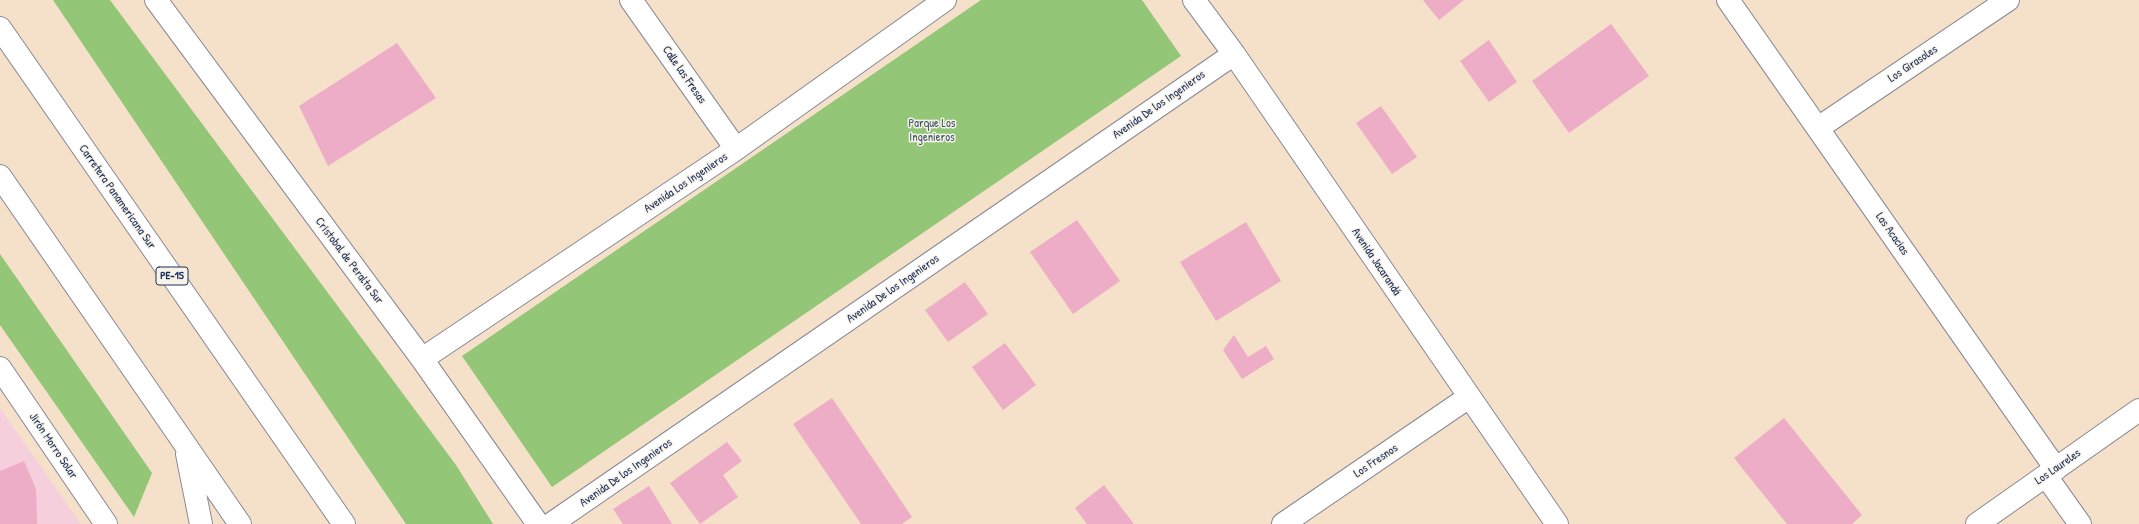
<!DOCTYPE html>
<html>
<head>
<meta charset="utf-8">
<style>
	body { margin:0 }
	canvas { display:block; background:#f5e1c9 }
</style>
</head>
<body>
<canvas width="2139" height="524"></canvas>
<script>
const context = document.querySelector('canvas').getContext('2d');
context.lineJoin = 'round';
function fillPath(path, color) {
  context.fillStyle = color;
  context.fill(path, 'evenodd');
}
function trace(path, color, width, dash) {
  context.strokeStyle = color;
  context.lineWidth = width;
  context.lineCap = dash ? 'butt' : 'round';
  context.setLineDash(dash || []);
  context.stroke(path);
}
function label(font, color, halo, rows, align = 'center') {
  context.font = font + ' "Patrick Hand",sans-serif';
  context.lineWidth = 3;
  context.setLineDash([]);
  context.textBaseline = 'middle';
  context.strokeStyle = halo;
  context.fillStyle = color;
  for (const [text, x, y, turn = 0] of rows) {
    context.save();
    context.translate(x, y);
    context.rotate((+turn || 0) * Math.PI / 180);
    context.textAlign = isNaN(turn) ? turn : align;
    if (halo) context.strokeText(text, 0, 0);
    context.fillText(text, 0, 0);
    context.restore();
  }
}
const built = new Path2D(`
	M0,408L81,524H0Z`);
const green = new Path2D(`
	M53,0H110L456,465L493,524H406Z
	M981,0H1142L1181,56L552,487L462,356Z
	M0,254L152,473L134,517L0,325Z`);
const building = new Path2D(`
	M1423,0H1464L1439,20Z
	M1611,24L1649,76L1569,133L1532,81Z
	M1489,40L1517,82L1489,102L1460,61Z
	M397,43L436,98L328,166L299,106Z
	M1381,106L1417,157L1392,174L1356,123Z
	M1077,220L1120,281L1073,314L1030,252Z
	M1246,222L1281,281L1216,321L1180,262Z
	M965,282L988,314L948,342L925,310Z
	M1234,335L1248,357L1266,346L1274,359L1242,379L1223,350Z
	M1005,343L1036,385L1003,410L972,367Z
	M832,398L912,517L902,524H861L793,424Z
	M1784,418L1862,515L1852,524H1787L1734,458Z
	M727,442L742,461L723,475L738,497L700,524L670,483Z
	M24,461L36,489L37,524H0V471Z
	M1104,485L1134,524H1087L1075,508Z
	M649,486L672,524H623L613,509Z`);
const minor = new Path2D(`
	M156,0L422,359L538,524
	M631,0L736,149
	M1194,0L1234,54L1557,524
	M1728,0L2056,469
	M1818,128L2008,0
	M422,359L736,149L945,0
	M0,368L106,524
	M2046,476L2080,524
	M551,524L1234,54
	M1283,524L1469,397
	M1977,524L2139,410`);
const highway = new Path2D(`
	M0,28L344,524
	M0,176L240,524
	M187,454L201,524`);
const shields = [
	[172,276,32]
];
const shieldNames = [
	["PE-1S",172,276]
];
const streetNames = [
	["Los Girasoles",1913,64,-34],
	["Calle las Fresas",684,75,55],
	["Avenida De los Ingenieros",1159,105,-35],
	["Avenida Los Ingenieros",686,183,-34],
	["Carretera Panamericana Sur",117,197,55],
	["Las Acacias",1892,234,55],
	["Cristobal de Peralta Sur",349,261,53],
	["Avenida Jacarandá",1376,262,56],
	["Avenida De los Ingenieros",893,289,-35],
	["Jirón Morro Solar",53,446,56],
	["Los Fresnos",1376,461,-34],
	["Los Laureles",2058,467,-35],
	["Avenida De los Ingenieros",626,473,-35]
];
const parkNames = [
	["Parque Los",932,124],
	["Ingenieros",932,138]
];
fillPath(built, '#f5cfdb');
fillPath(green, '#93c676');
fillPath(building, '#edadc7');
trace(minor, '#888894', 24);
trace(highway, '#888894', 24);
trace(minor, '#fff', 22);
trace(highway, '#fff', 22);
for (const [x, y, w] of shields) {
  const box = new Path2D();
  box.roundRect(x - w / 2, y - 9, w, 18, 3);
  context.fillStyle = '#f7f3e8';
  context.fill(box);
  trace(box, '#1b2f5e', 1);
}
label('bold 11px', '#1b2f5e', null, shieldNames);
label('12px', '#1b2f5e', '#f7f3e8', streetNames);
label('12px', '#395564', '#f7f3e8', parkNames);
</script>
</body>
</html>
